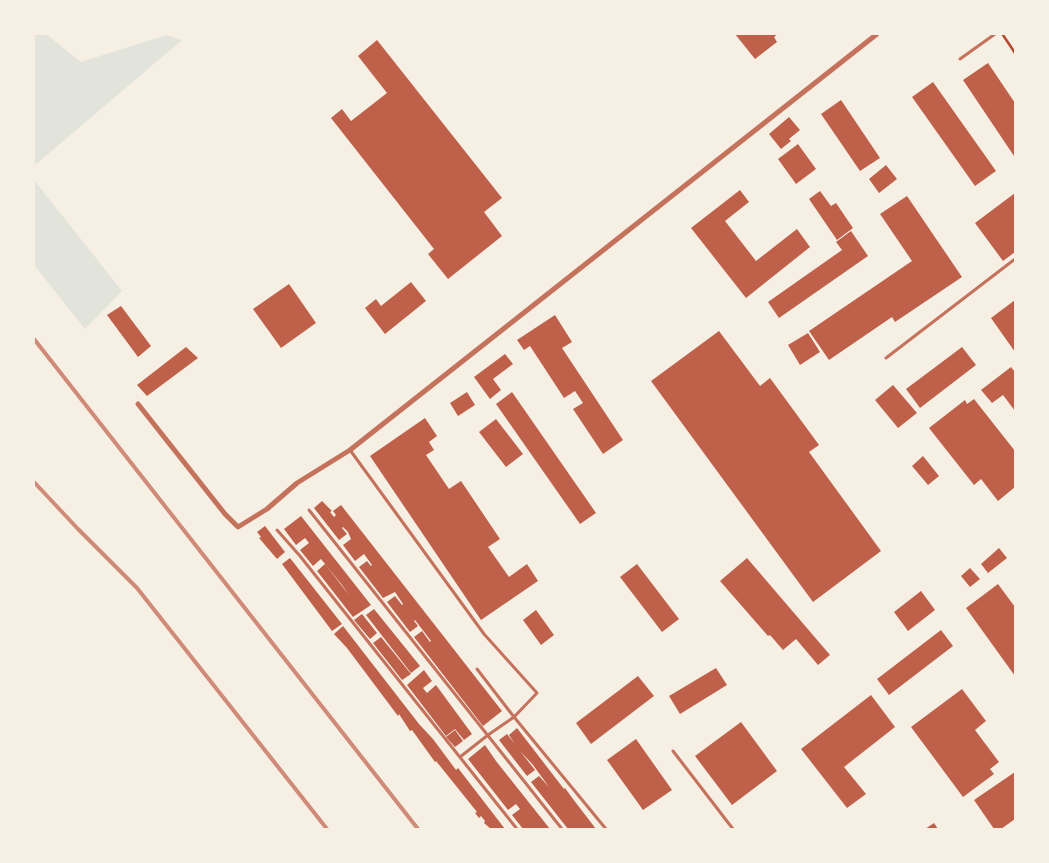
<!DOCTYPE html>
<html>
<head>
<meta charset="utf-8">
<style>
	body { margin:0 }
	#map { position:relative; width:1049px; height:863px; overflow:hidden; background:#f6efe4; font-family:"Nunito Sans",sans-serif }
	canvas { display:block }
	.frame { position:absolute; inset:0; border:35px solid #f6efe4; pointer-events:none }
</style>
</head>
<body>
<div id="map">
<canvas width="1049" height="863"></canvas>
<div class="frame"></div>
</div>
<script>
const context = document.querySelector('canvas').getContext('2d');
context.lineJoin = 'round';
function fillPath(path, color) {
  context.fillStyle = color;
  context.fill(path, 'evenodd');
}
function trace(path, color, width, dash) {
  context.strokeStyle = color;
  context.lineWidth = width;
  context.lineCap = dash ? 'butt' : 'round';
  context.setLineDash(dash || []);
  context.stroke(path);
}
const green = new Path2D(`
	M34,34H46L81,62L166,35L182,40L34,166Z
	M34,180L122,291L85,329L34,265Z`);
const building = new Path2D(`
	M735,34H778L774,37L777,42L755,59Z
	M377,40L502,198L484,212L502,236L448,279L428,254L434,249L331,118L342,109L351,121L387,93L358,56Z
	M988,63L1015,103L1014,156L963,80Z
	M933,82L996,171L975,186L912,97Z
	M841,100L880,158L860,171L821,114Z
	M789,117L800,130L789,139L791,141L781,149L769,134Z
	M798,144L816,169L796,184L778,159Z
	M886,165L897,179L879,193L869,179Z
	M740,190L749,202L725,221L756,261L797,229L810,247L746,298L691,228Z
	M820,191L831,206L836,203L853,228L837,240L809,199Z
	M1015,193V252L1003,261L975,223Z
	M907,196L962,277L895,322L892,317L829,360L809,331L912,261L880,214Z
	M851,231L868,256L779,318L768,302L842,250L836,242Z
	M411,282L426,301L385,334L365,308L376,299L381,306Z
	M289,284L316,323L281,348L253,309Z
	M1015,300V352L991,318Z
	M121,306L151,346L138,357L107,315Z
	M555,315L572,342L562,348L623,440L603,454L573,409L583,403L575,391L564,398L530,346L524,350L517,340Z
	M719,331L760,386L770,378L819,445L809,452L881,551L813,602L651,381Z
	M808,333L820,352L800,365L788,345Z
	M186,347L198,358L147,396L137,385Z
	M962,347L976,365L920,408L906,389Z
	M505,354L513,364L493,379L501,390L490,399L474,377Z
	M1011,367L1015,372V411L1003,395L992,403L981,390Z
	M893,385L917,413L898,428L875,400Z
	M467,392L475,405L458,416L450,403Z
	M512,392L596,513L580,524L496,404Z
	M974,399L1015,451V487L998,501L981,479L974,485L929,428L965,400L967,404Z
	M425,418L437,436L429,442L434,450L426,455L449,489L461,481L500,539L488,547L509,577L527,564L538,581L481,620L370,456Z
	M496,419L523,454L506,467L479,432Z
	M923,456L939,476L928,485L912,466Z
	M322,501L332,511L330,512L334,517L336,515L333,511L341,505L502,711L483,726L414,637L422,631L430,642L431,641L415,620L414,621L418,626L410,632L387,602L395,596L402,605L403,604L395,592L383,598L359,567L367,561L371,566L372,565L364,554L355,561L343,545L351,539L348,532L343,527L342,528L347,534L339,540L314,508Z
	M301,516L371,605L353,617L317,571L325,564L349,595L342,585L321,559L313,566L300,550L309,543L305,538L296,545L284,529Z
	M265,526L285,552L277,559L259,538L261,537L257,532Z
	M999,548L1007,558L988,573L981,564Z
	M290,558L342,624L332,631L282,564Z
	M747,558L830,655L818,665L796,639L783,650L770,635L768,636L720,581Z
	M637,564L679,619L662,632L620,577Z
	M970,568L980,579L970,587L961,576Z
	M998,584L1015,607V676L966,608Z
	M921,591L935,610L908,631L894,612Z
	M374,609L420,666L411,673L366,615Z
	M536,610L554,635L541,645L523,620Z
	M362,614L377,633L370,639L354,620Z
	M343,626L419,724L433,739L456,770L458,768L505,829H491L484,823L485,821L481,816L479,818L475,813L477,812L469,802L436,761L435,762L412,730L410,731L399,714L398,716L347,648L334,634Z
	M941,630L953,646L889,695L877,679Z
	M381,637L411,674L402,680L373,643Z
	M716,668L727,685L680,714L669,696Z
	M424,670L432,681L423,688L427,693L436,685L472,734L464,740L455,729L446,736L407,685Z
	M638,676L654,696L591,744L576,723Z
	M962,689L986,721L975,730L999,762L990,769L994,774L963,797L911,727Z
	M871,695L895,727L844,767L866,794L847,808L801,749Z
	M741,722L777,771L732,805L695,756Z
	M517,728L564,789L565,788L573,799L596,829H568L531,782L539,776L549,787L533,765L520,751L535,770L527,776L499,740L507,734L515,744L509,735Z
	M455,730L463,741L455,747L446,737Z
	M636,739L672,790L643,810L607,760Z
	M485,745L496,761L550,829H523L512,815L520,809L516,804L508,810L468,759Z
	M1015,772V819L1001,829H994L974,800Z
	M934,823L938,829H925Z`);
const path = new Path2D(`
	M1003,35L1015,53`);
const service = new Path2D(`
	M960,59L995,34
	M886,358L1015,259
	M350,450L484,634L537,693L514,717L488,735L460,757
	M309,510L562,829
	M277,530L300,556L517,829
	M477,669L514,717L606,829
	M673,751L733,829`);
const minor = new Path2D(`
	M138,404L225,514L238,527L267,509L297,483L350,450L877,34`);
const rail = new Path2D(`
	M34,339L418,829
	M34,482L78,529L137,588L327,829`);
fillPath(green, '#e2e4dc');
fillPath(building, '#bf614a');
trace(path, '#b5482f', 2.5);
trace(service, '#c5725c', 3);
trace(minor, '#c5725c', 5);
trace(rail, '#cf8b77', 4);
</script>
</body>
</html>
